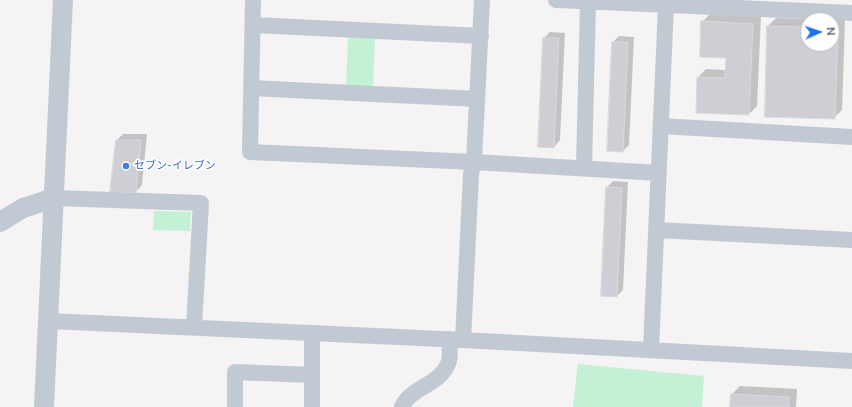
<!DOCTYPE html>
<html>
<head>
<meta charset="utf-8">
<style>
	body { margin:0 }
	#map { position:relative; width:852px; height:407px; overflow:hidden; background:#f5f3f3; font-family:Mulish,sans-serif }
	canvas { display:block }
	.north { position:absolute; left:800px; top:12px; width:40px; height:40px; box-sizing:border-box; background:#fff; border:1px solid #b7bbc0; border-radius:50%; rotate:87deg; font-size:11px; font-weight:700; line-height:16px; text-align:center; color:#4a5661 }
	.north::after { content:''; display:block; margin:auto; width:14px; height:18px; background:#1a73e8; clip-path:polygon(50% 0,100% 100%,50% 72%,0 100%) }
</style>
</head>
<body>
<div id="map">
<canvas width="852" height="407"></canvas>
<div class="north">N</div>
</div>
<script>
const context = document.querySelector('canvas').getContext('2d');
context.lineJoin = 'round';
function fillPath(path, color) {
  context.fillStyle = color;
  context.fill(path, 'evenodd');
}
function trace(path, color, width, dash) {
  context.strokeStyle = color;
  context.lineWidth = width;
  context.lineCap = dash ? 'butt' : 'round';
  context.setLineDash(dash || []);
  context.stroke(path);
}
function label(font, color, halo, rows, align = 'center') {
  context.font = font + ' Mulish,"Noto Sans JP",sans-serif';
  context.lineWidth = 3.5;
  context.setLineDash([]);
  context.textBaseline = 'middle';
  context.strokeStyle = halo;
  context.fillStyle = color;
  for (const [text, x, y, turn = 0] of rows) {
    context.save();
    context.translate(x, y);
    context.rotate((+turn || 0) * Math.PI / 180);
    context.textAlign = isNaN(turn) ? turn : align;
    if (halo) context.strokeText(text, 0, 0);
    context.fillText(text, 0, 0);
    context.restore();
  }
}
const green = new Path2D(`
	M348,37L375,38L373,88L346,87Z
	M154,211L191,212L190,231L153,230Z
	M578,364L704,376L702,407H573Z`);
const shadow = new Path2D(`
	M710,14L761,16L757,106L749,114L697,112L698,77L706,69L726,70L727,57L702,22Z
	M776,18L845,20L842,110L834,118L766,116L768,26ZM808,20H832V44H808Z
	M550,32L565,33L560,140L554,147L544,38Z
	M619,36L634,37L629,145L623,151L613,42Z
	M123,134H147L142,185L136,192L117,140Z
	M613,181L628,182L623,290L617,296L607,187Z
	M740,386L797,389L796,407H731L732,394Z`);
const building = new Path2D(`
	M701,21L753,24L749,115L696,113L697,77L725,78L726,58L700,57Z
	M767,26L808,27V44H832V28H838L835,119L765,117Z
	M543,38H559L554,148L538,147Z
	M612,42H628L623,152L607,151Z
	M116,140H141L136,193L110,192Z
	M606,187L622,188L617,297L601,296Z
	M731,394L789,397V407H730Z`);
const minor = new Path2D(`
	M253,0L250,152L474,162L482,0
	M556,0L852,13
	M253,25L481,36
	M251,88L477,99
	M661,126L852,137
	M584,168L588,1
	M54,198L201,203L194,327
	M657,230L852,240
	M49,321L463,340L471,174L474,162L659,173
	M312,333V407
	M463,340L852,361
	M651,349L666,5
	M235,407V372L312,375
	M402,407C410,387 442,385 449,361C451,355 449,346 449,339`);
const tertiary = new Path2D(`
	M0,222L23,208L54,198
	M44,407L63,0`);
const markers = [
	[126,166,4,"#3f7fe0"]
];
const shopNames = [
	["セブン-イレブン",134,166]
];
fillPath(green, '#c3f1d5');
fillPath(shadow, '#0003');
fillPath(building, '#cdcfd5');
trace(building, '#d7d9de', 1);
trace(minor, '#c1cad2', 16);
trace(tertiary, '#c1cad2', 20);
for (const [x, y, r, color] of markers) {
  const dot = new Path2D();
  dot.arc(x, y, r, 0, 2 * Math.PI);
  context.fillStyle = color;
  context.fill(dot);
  trace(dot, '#fff', 1.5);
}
label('11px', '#366cbe', '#fff', shopNames, 'left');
</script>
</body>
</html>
